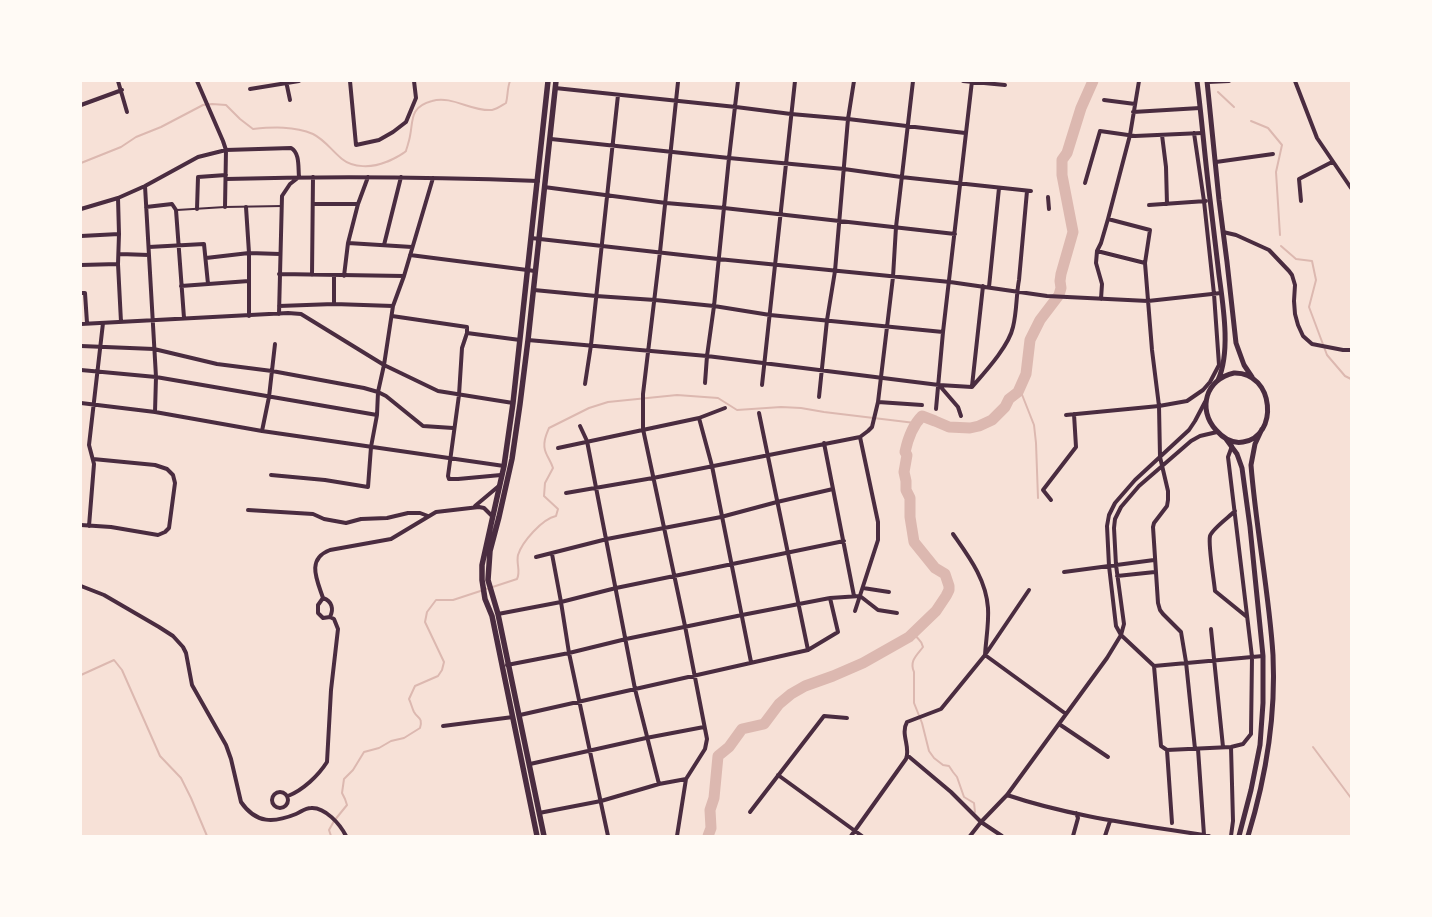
<!DOCTYPE html>
<html>
<head>
<meta charset="utf-8">
<style>
	body { margin:0 }
	#map { position:relative; width:1432px; height:917px; overflow:hidden; background:#f7e1d7; font-family:"Public Sans",sans-serif }
	canvas { display:block }
	.frame { position:absolute; inset:0; border:82px solid #fffaf5; pointer-events:none }
</style>
</head>
<body>
<div id="map">
<canvas width="1432" height="917"></canvas>
<div class="frame"></div>
</div>
<script>
const context = document.querySelector('canvas').getContext('2d');
context.lineJoin = 'round';
function trace(path, color, width, dash) {
  context.strokeStyle = color;
  context.lineWidth = width;
  context.lineCap = dash ? 'butt' : 'round';
  context.setLineDash(dash || []);
  context.stroke(path);
}
const stream = new Path2D(`
	M1218,92L1234,107
	M1251,121L1268,128L1282,145L1276,172L1280,235
	M81,163L121,147L136,137L161,127L203,105L212,104L226,105L240,119L253,129C273,127 294,126 313,134C325,140 331,150 342,159C353,168 372,168 386,162C390,161 403,154 406,151C406,150 408,145 408,144C415,124 406,108 432,101C452,95 472,112 492,110C497,109 501,106 506,103C508,96 507,89 510,81
	M1281,246L1296,259L1312,261L1316,280L1309,307L1327,355L1345,376L1351,379
	M1019,387L1034,425L1036,443L1038,498
	M914,633C917,640 921,638 923,647C917,655 909,661 914,672V703L922,723L929,751L934,758L943,765L949,766L953,772L957,777L964,797L974,803L975,812
	M81,675L114,660L122,670L160,756L181,778L191,798L207,836
	M1313,747L1351,798
	M331,836L329,830L334,821L347,805L345,799L342,793L344,779L353,770L364,752L379,748L391,741L404,738L420,728C423,717 418,719 414,712C412,708 411,703 409,699L415,686L438,676L442,670L444,662L425,622L427,612L436,600H453L517,579C521,571 516,564 518,555C522,542 542,519 556,516L558,509L544,496L545,483L553,468C551,462 548,458 546,453C542,444 546,435 549,428L589,408L608,402L677,395L718,398L737,410L781,407L801,408L824,412L915,423`);
const river = new Path2D(`
	M708,836L711,828L710,810L714,798L718,756L729,747L742,729L764,724L779,704L791,694L805,686L833,676L863,663L909,637L936,611L946,596L949,590V586L945,574L935,568L914,542L910,517V498L906,490V481L904,472L907,455L905,452C908,438 912,426 922,416L935,421L949,427L970,428L979,426L992,420L1005,407L1009,399L1018,392L1026,374L1030,340L1040,320L1059,295L1061,288L1060,281L1061,274L1073,232L1062,175V160L1067,153L1081,108L1093,81`);
const service = new Path2D(`
	M177,210L225,207L282,206`);
const minor = new Path2D(`
	M118,81L127,112
	M197,81L223,141L226,150L225,207
	M286,81L290,100
	M350,81L356,145L379,140L393,132L406,122L416,98L414,81
	M963,81L1005,85
	M1295,81L1317,138L1351,188
	M1208,82L1229,81
	M555,88L736,107L791,114L848,119L965,133
	M250,89L299,81
	M1104,100L1135,104
	M81,105L122,90
	M1133,112L1200,108
	M1162,135L1166,167L1167,204
	M551,139L729,158L844,169L901,177L1031,191
	M1216,162L1273,154
	M226,179C330,176 434,177 538,181
	M1085,183L1100,131L1135,136L1202,133
	M145,186L156,377L155,412
	M544,187L666,203L724,208L955,234
	M1048,197L1049,209
	M118,198L119,234L118,264L121,322
	M1301,201L1299,179L1332,162
	M313,204H358
	M1149,205L1206,201
	M146,207L172,204L176,210L184,318
	M246,207L249,253V316
	M81,209L118,198L145,186L198,157L226,150L291,148C300,153 298,167 299,177
	M197,209L198,177L226,175
	M1108,219L1150,230L1145,263L1152,350L1159,406L1160,457L1168,491V500L1167,506L1154,523L1153,527L1158,603L1160,610L1163,614L1181,632L1186,662L1195,749
	M1223,232L1236,235L1269,250L1289,271L1292,275L1295,285L1294,301L1295,314L1298,325L1303,336L1312,344L1343,350H1351
	M81,236L119,234
	M531,238L718,259L950,282L1047,296L1148,301L1221,293
	M348,243L412,247
	M384,245L401,177
	M149,247L204,244L208,284
	M1097,251L1145,263
	M120,254L149,255
	M410,255L535,271
	M206,258L249,253L280,254
	M81,265L118,264
	M279,274L404,276
	M312,275L313,177
	M334,276V304
	M344,276L348,243L358,204L368,177
	M181,286L249,281
	M989,287L999,188
	M534,290L596,296L655,300L714,306L770,315L943,332
	M81,293H85L87,323
	M1101,299L1102,284L1096,263L1097,251L1101,243L1108,219L1130,135L1139,81
	M279,306L334,304L393,306
	M279,314L282,196L290,184L299,177
	M392,316L467,327V333L462,348L459,395L448,476L449,479H458L501,475
	M81,324L288,313L301,314L384,365L438,391L513,403
	M467,333L520,340
	M528,340L707,356L939,385L972,387
	M81,346L154,349L217,364L272,371L364,388L378,392L386,396L423,426L453,428
	M81,370L156,377L377,415
	M705,383L707,356L714,306L729,158L738,81
	M585,384L591,345L618,95
	M762,385L795,81
	M939,385L958,407L961,416
	M972,386L983,286
	M972,387C985,372 1009,346 1013,327C1017,311 1016,296 1019,280L1027,191
	M819,397L827,320L835,271L848,119L854,81
	M878,402L922,405
	M81,403L155,412L262,431L504,466
	M936,409L943,332L972,81
	M759,413L808,650
	M1066,415L1159,406L1187,401L1203,390L1210,382L1219,365L1214,294L1204,201L1194,133
	M699,418L712,466L751,662
	M580,426L587,441L635,689L659,784
	M262,431L269,397L275,344
	M824,443L854,596
	M558,448L699,418L725,408
	M271,475L325,480L368,487L371,447L377,415L378,392L384,365L393,306L404,276L433,178
	M566,493L653,478L860,437L868,431L872,427L878,402L893,277L896,227L913,81
	M1051,500L1043,490L1076,447L1074,414
	M475,506L500,485
	M248,510L313,514L324,519L346,523L361,519L387,518L408,513H420L428,516
	M1235,511C1229,517 1212,529 1210,536C1208,545 1214,580 1215,591L1247,617
	M81,525L111,527L158,535L165,532L169,528L175,483L173,475L167,469L155,465L93,459
	M89,526L94,464L89,445L103,323
	M953,534C969,557 986,579 988,608C989,623 986,639 985,655
	M552,554L561,602L569,653L608,836
	M536,557L607,539L721,517L777,502L833,489
	M1064,572L1154,560
	M1117,576L1155,572
	M81,586L104,595L159,627L173,636L183,647L186,653L192,685L226,745L231,759L241,802C256,824 274,823 296,814C301,812 305,808 311,808C325,807 340,824 346,836
	M863,588L889,592
	M855,611L878,540V522L860,437
	M498,614L561,602L616,588L844,541
	M330,617C334,609 332,601 323,598C317,580 306,559 330,550L391,539L436,512L479,507L484,508L493,517
	M1211,629L1223,747
	M985,655L1066,714
	M507,665L569,653L626,639L742,615L830,598L860,596L878,610L897,613
	M1154,666L1263,656
	M520,715L808,650L838,632L830,598
	M1059,724L1108,757
	M443,726L513,717
	M1231,747L1233,821L1231,836
	M1198,749L1204,835
	M1167,750L1231,747L1243,744L1251,734L1252,657L1228,457L1232,446
	M907,755L951,792L981,822L1002,836
	M530,764L646,738L704,727
	M778,775L862,836
	M272 800a8 8 0 1 1 16 0a8 8 0 1 1-16 0Z
	M1007,795C1072,817 1141,825 1209,836
	M288,796C303,790 318,776 327,762L331,690L338,629L334,619L330,617L323,618L318,613V605L323,598
	M750,812L824,716L847,718
	M539,813L601,801L659,784L686,779
	M1172,823L1167,750L1161,746L1154,666L1121,635L1116,626L1109,566L1107,526L1109,515L1115,503L1135,480L1189,430L1195,421L1205,402
	M677,836L686,779L705,749L707,739L685,626L643,429V394L660,252L678,82
	M851,836L906,759C911,747 900,734 907,722L941,709L985,655L1029,590
	M970,836L981,822L1007,795L1107,658L1121,635L1124,624L1116,565L1114,528L1115,519L1121,507L1139,486L1191,441L1200,436L1217,432
	M1073,836L1078,818L1076,813
	M1105,836L1110,821`);
const secondary = new Path2D(`
	M1197,81C1202,120 1205,160 1210,199C1213,224 1216,249 1219,275C1223,305 1231,352 1218,380
	M1207,81L1219,200L1227,262L1236,343L1244,365L1252,377
	M1234,373C1275,372 1279,437 1243,442C1232,444 1223,438 1216,430C1197,409 1206,379 1234,373Z
	M1226,439L1237,454L1242,468L1250,527L1263,656V703L1260,745L1251,790L1239,836
	M1248,836C1266,777 1276,717 1273,655C1269,592 1256,529 1251,465L1255,444L1262,429`);
const primary = new Path2D(`
	M537,836L492,616L485,599L482,580V565L504,466L513,403L548,81
	M544,836L498,614L488,580L490,551L499,517L512,459L520,404L528,340L556,81`);
trace(stream, '#dcb8b0', 2);
trace(river, '#dcb8b0', 11);
trace(service, '#4a2c40', 2);
trace(minor, '#4a2c40', 4);
trace(secondary, '#4a2c40', 5);
trace(primary, '#4a2c40', 5.5);
</script>
</body>
</html>
